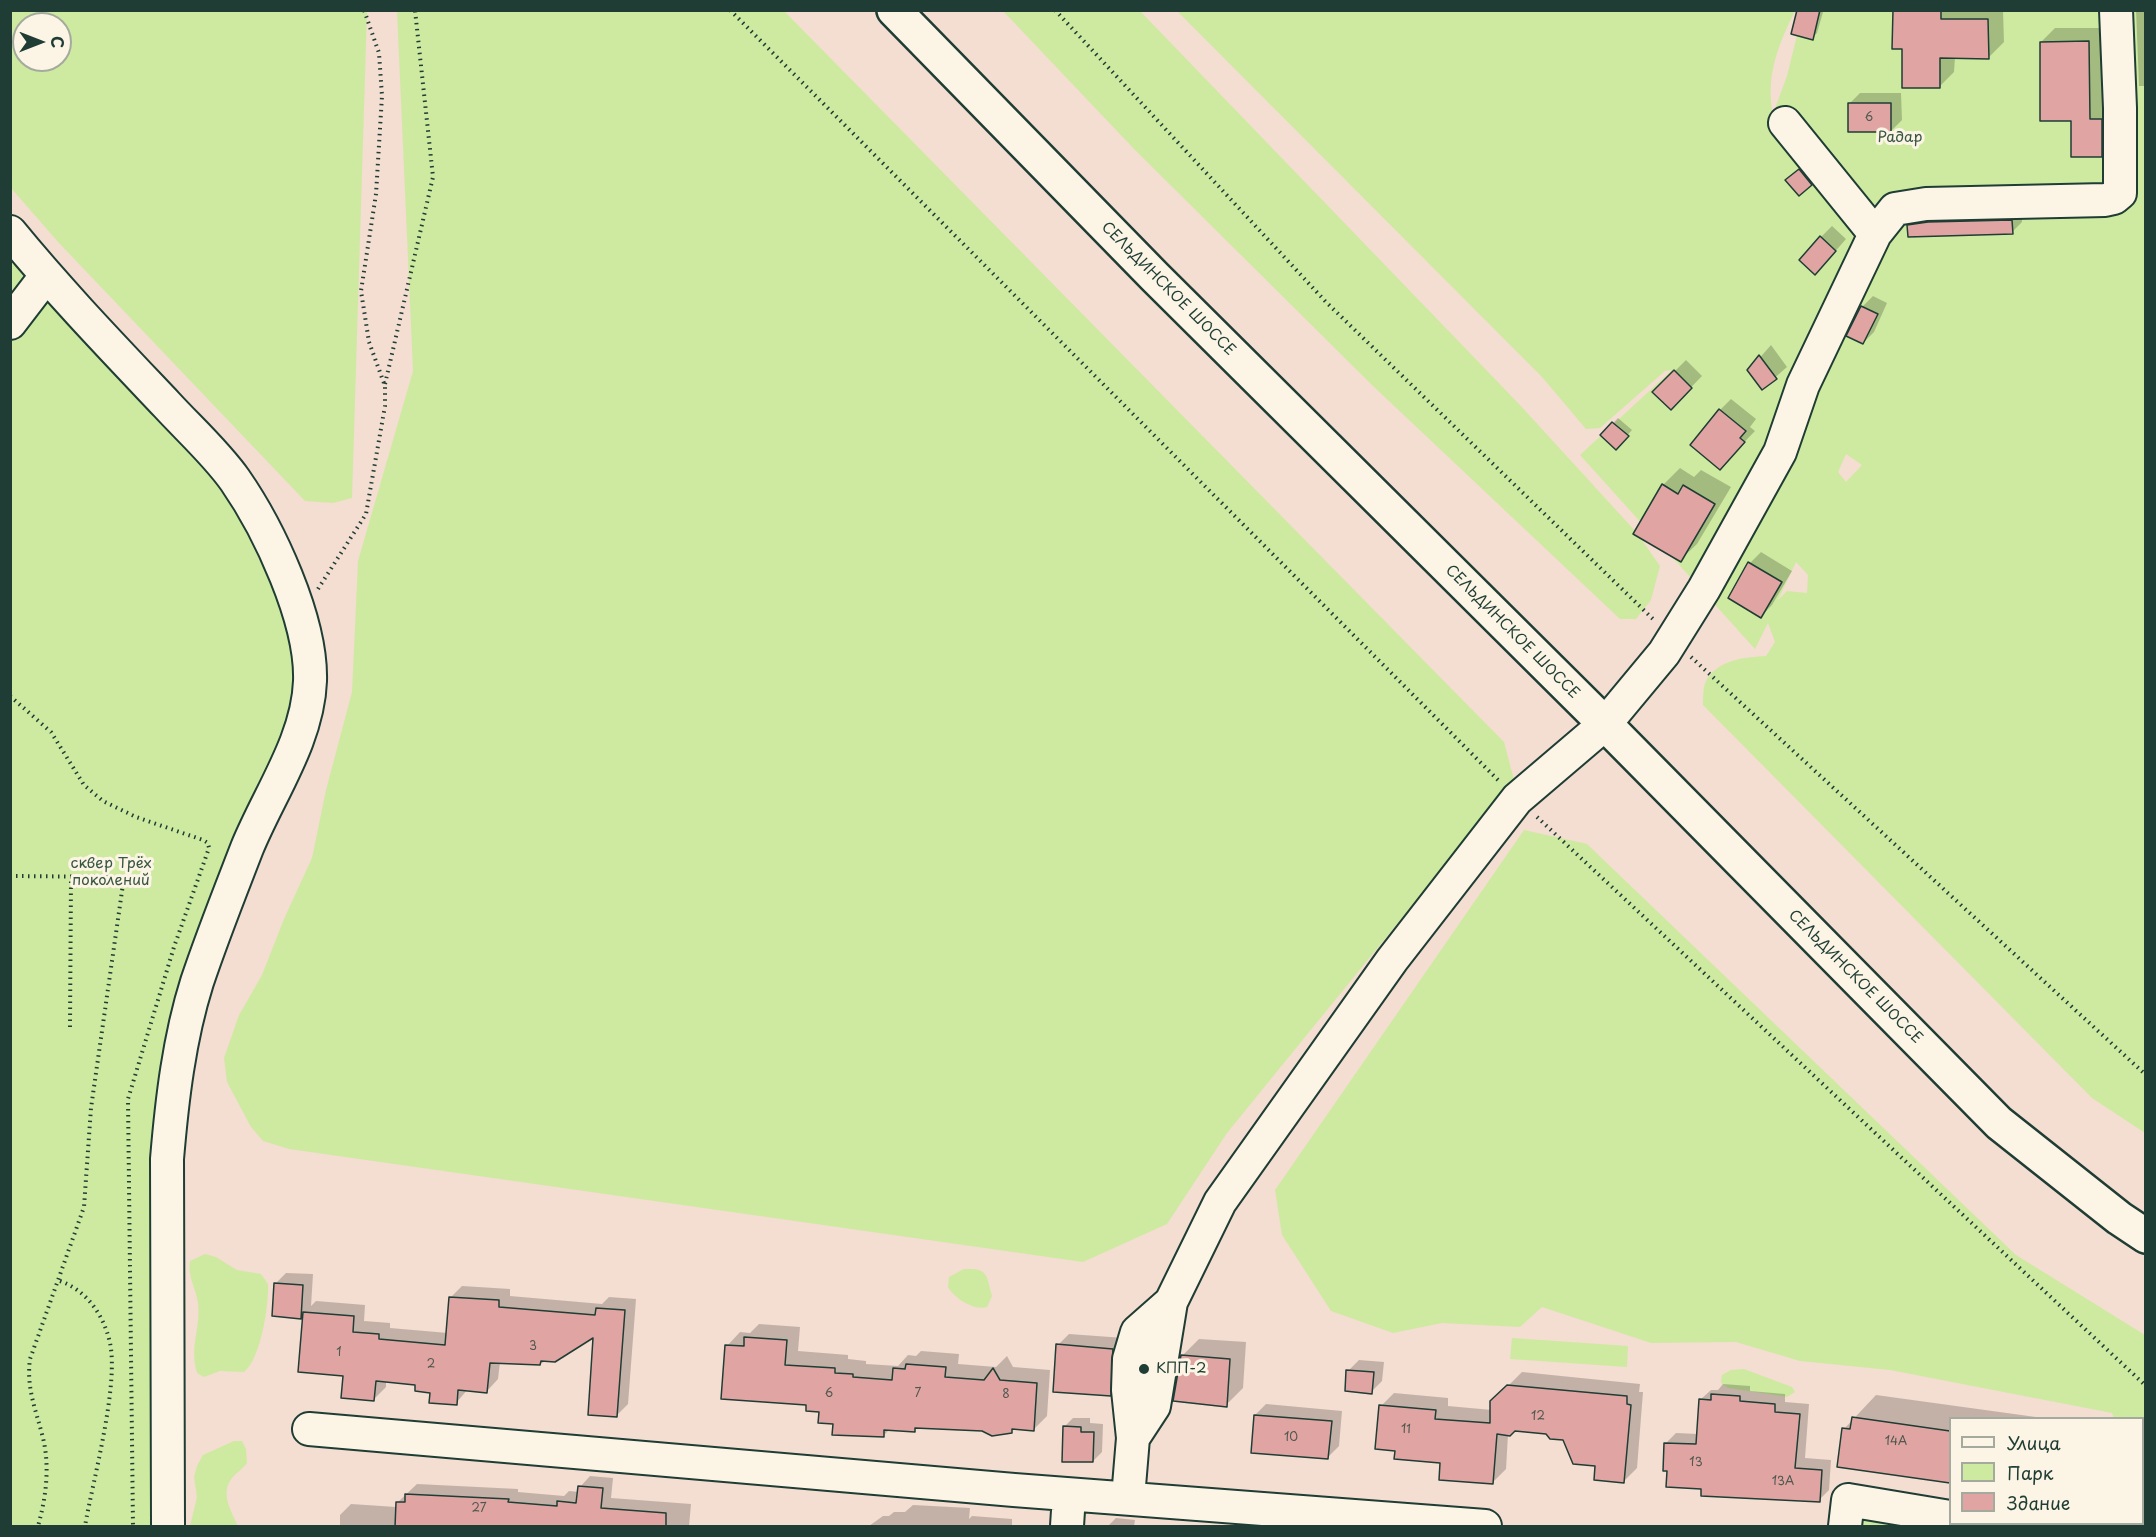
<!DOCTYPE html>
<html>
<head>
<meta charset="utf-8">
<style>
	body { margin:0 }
	#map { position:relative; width:2156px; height:1537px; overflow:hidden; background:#f4ddd1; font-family:"Playpen Sans",sans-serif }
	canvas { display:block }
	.frame { position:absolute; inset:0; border:12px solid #1f3d34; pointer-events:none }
	.legend { position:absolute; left:1949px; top:1417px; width:195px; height:108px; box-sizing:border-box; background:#fcf5e5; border:2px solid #a4ab9e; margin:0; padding:8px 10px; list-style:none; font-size:18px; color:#1f3d34 }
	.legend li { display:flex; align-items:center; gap:12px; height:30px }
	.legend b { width:30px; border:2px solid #a4ab9e }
	.north { position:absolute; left:12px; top:12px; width:60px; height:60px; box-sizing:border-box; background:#fcf5e5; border:2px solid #a4ab9e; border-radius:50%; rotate:90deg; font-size:16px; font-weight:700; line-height:24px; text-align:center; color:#1f3d34 }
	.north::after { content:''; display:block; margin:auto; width:21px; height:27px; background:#1f3d34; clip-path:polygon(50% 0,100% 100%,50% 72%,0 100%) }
</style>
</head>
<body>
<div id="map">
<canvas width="2156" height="1537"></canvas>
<div class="frame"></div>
<ul class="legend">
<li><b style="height:8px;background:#fcf5e5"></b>Улица</li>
<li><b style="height:16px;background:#ceeaa1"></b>Парк</li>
<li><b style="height:16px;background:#e0a5a2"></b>Здание</li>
</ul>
<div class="north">С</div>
</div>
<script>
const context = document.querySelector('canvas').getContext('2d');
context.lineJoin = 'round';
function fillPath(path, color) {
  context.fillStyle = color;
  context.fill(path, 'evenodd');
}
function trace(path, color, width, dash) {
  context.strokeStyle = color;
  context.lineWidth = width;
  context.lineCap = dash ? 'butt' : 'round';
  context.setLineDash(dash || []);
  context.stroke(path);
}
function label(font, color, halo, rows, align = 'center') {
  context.font = font + ' "Playpen Sans",sans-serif';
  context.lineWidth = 6;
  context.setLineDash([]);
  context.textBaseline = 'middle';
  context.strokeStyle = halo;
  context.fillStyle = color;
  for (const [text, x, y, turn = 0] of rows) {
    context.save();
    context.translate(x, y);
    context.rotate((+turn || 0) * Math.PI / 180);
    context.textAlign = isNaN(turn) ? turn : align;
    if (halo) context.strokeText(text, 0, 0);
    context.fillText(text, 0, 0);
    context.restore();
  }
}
const green = new Path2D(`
	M10,11H367L352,498L333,503L305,501L59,243L11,188ZM24,24H60V60H24Z
	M397,11H784L1504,742L1514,780L1227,1133L1167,1224L1083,1262L289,1149L263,1141L251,1127L227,1082L224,1058L239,1015L262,975L284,919L312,858L326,790L352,692L358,561L413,371Z
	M1003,11H1140L1519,404L1637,533L1660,566L1651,600L1636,619H1620L1373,386L1135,150Z
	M1177,11H1795C1779,43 1765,76 1773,114L1787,76L1803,11H2145V1133L2092,1098L1703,705C1703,698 1703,687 1706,681C1717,660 1745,657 1766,656L1775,642L1768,623L1755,649L1580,455L1672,370L1665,371L1600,428L1586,429L1542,377ZM1846,454L1862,465L1846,482L1838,472ZM1796,562L1808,575L1807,593L1787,591L1778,600Z
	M11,254L222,481L247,519L273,584L294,650L297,691L286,731L254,795L188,967L154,1526H11Z
	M1524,830L1587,844L2016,1255L2145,1335V1443L2143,1442L2142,1418H2114L2112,1413L1890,1370L1800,1361L1736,1342L1651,1343L1542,1307L1520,1327L1442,1323L1393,1333L1331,1311L1282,1235L1275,1190Z
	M205,1254L216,1257L237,1270L261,1274L268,1284C269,1304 261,1359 244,1372L220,1371L204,1377L197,1373C189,1346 201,1328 198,1303C196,1288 187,1276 190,1261Z
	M964,1269C989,1268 986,1275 992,1296L987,1307C974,1311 954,1298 948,1287L949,1277Z
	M1512,1338L1628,1346L1627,1367L1510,1359Z
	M1744,1369L1792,1387L1795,1392L1787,1397L1728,1388L1721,1383L1722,1375L1731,1370Z
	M234,1441H242L246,1449L247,1463C242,1470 234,1474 230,1481C221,1495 232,1513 238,1526H190L197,1497L194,1477L197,1466L203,1455Z
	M1879,1512L1964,1526H1965H1855L1863,1518Z`);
const shadow = new Path2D(`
	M1815,10L1823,12L1817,33L1812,38Z
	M1894,10H2003L2004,42L1989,57H1955L1954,72L1939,87L1904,47Z
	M2136,10H2146V86H2139Z
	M2055,28H2102L2103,105H2116V141L2101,155L2073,120L2041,42Z
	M1860,93H1901L1902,120L1891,131L1849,104Z
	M1804,165L1816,179L1811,184L1792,175Z
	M2022,210V222L2012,232L1909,226L1919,215Z
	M1832,226L1846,239L1826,262L1821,237Z
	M1873,296L1887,303L1874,332L1863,343L1862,307Z
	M1771,345L1787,367L1763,388L1749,370Z
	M1686,360L1702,376L1671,408L1654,392Z
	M1731,399L1756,419L1750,427L1755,431L1730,457L1720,410Z
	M1618,418L1632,430L1616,448L1602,435Z
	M1680,468L1694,477L1701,470L1731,487L1697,544L1680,560L1663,485Z
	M1761,552L1792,571L1772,605L1761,616L1750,563Z
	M286,1273L313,1274L311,1306L316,1301L365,1305L364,1321L390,1323V1328L448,1333L450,1298L462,1286L510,1289V1296L602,1304L609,1297L636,1299L628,1404L616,1416L595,1335L540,1364L500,1362L498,1379L487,1391L468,1389L456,1403L417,1383L386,1381V1387L374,1399L345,1374L304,1313L300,1317L275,1284Z
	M759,1324L800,1327L798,1351L848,1355V1359L866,1361V1364L898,1366L908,1355L916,1356L921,1351L959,1354L958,1364L996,1367L1007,1356L1013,1367L1050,1370L1047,1416L1034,1429L1014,1428L1011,1431L918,1427L914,1431L890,1429L883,1436L835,1422L727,1346L740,1332L750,1333Z
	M1069,1334L1124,1338L1121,1384L1110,1395L1058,1345Z
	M1199,1339L1246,1342L1243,1388L1226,1405L1182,1356Z
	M1359,1360L1384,1362L1382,1381L1371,1392L1348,1371Z
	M1522,1372L1640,1384L1639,1392H1643L1637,1468L1624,1481L1564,1438L1547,1432L1515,1429L1508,1434L1506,1469L1493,1482L1442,1461L1396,1449L1381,1406L1394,1393L1448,1398V1406L1492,1410V1402Z
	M1723,1384L1750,1386V1391L1785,1394V1402L1809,1404L1805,1458L1831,1460L1829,1490L1819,1500L1703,1495V1488L1669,1470L1666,1443L1676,1433L1698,1434L1700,1400L1711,1390H1718Z
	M1876,1395L2043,1418H1950V1481L1839,1466L1844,1429Z
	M1266,1404L1342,1411L1339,1446L1328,1457L1255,1415Z
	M1073,1418H1090V1423L1103,1424L1102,1452L1093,1461L1064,1427Z
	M590,1476L613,1478L611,1498L691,1504L689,1526H340V1515L351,1504L396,1507L398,1502L417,1484L518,1489V1492L564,1496L569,1491L579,1492L580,1487Z
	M913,1505L970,1508L969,1519L972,1516L1012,1519V1526H869L883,1516H889L894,1512H905Z
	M1116,1518L1135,1520L1134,1526H1108Z`);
const building = new Path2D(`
	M1797,10H1820L1813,40L1791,34Z
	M1893,10H1941V19H1988L1989,59L1940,58V88H1902V49H1892Z
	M2089,41L2090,119H2102V157H2071V121H2040V42Z
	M1848,103H1891V132H1848Z
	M1799,169L1812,185L1799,196L1785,180Z
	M2012,220L2013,234L1908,237L1907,225L1928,222Z
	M1820,236L1836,251L1815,275L1799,260Z
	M1861,306L1878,314L1863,344L1846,336Z
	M1759,355L1777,379L1762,390L1747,370Z
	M1674,370L1692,388L1671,410L1652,392Z
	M1719,409L1746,431L1740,438L1745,442L1720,470L1690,445Z
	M1612,422L1629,436L1616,450L1600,435Z
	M1662,484L1678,494L1683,485L1715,504L1681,562L1633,534Z
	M1748,562L1782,582L1761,618L1728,598Z
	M274,1283L303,1285L301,1319L272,1316Z
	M449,1297L499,1300V1307L595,1315L596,1308L625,1310L617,1417L588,1415L593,1338L555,1362L541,1361L540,1365L490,1363L487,1393L458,1390L457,1405L429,1403L430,1393L415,1391V1385L376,1381L374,1401L341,1398L343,1376L298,1372L303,1312L354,1316L353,1332L379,1334V1339L445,1345Z
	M744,1337L787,1340L785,1365L835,1368V1373L853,1374V1377L892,1380L893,1368L905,1369L906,1364L946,1367L945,1377L984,1380L993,1368L1000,1380L1037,1383L1034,1431L1012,1429V1433L992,1436L982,1431L915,1428V1432L884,1430V1437L832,1435L833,1424L818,1423L819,1412L806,1411V1405L721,1399L725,1345L744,1346Z
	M1056,1344L1113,1349L1111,1396L1053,1392Z
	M1181,1355L1230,1359L1227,1407L1173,1401Z
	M1346,1370L1374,1372L1372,1394L1345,1391Z
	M1507,1385L1627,1396V1404L1631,1405L1624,1483L1594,1480L1595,1466L1573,1464L1563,1440L1550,1439L1546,1434L1515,1431L1510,1436L1497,1434L1493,1484L1439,1480L1440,1463L1394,1459L1395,1451L1375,1449L1379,1405L1436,1410L1435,1419L1490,1423V1401Z
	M1711,1394L1740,1396V1401L1775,1404V1412L1800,1414L1795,1468L1822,1470L1820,1502L1701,1496V1489L1666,1487L1667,1471H1663L1664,1443L1696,1444L1699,1399L1711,1400Z
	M1254,1415L1332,1421L1328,1459L1251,1453Z
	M1852,1417L1950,1431V1483L1837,1467L1842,1428L1850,1429Z
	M1063,1426L1081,1427V1432H1094L1093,1462H1062Z
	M578,1486L603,1488L601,1508L666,1513V1527H395L396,1502H405V1494L509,1499L508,1502L557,1506V1501L576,1503Z`);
const path = new Path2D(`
	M730,10L1499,781
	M1055,10L1326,302L1654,620
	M385,384L433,177L415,10
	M318,589L366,514L385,406V386L369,342L361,291L376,194L382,96L379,53L364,10
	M1691,657L2146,1075
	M10,696L51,732L84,785L103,801L136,817L203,840L208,843L209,848L174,947L128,1099L133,1526
	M1537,817L2146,1386
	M10,876L124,877L91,1108L84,1207L30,1359C26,1388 36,1410 43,1438C50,1467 46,1498 38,1526
	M70,1027L71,877
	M60,1281C86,1290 104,1315 110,1343C119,1386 93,1480 85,1526`);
const minor = new Path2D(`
	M1785,123L1875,234
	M10,232C60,293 114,349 167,405C189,429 216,453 235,480C269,529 312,620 310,681C308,740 269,794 247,848C230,892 212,937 197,982C179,1039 172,1100 167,1159L168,1526
	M10,323L46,276
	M309,1429L1014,1490L1485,1526
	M1133,1438L1154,1406L1171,1302
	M1128,1498L1133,1438L1128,1390L1129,1359L1137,1332L1171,1302L1220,1202L1392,960L1517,799L1605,724L1664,653L1704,589L1780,452L1803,385L1875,234L1895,209L1926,204L2105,200L2114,198L2120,193V108L2116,10
	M2142,1511L2146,1509
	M1993,1524L2012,1526
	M1067,1526L1069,1495
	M1845,1526L1848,1500L1950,1517
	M2110,1526L2116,1524`);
const major = new Path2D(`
	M894,10L1155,277L1605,724L1999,1123L2119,1218L2146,1236`);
const markers = [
	[1144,1369,6,"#1f3d34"]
];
const numberNames = [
	["6",1869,118],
	["3",533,1347],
	["1",339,1353],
	["2",431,1365],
	["6",829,1394],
	["7",918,1394],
	["8",1006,1395],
	["12",1538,1417],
	["11",1406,1430],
	["10",1291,1438],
	["14А",1896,1442],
	["13",1696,1463],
	["13А",1783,1482],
	["27",479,1509]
];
const parkNames = [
	["Радар",1900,138],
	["сквер Трёх",111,864],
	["поколений",111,881]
];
const streetNames = [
	["СЕЛЬДИНСКОЕ ШОССЕ",1168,289,45],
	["СЕЛЬДИНСКОЕ ШОССЕ",1512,632,45],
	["СЕЛЬДИНСКОЕ ШОССЕ",1855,977,45]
];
const poiNames = [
	["КПП-2",1156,1369]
];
fillPath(green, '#ceeaa1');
fillPath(shadow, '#0003');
fillPath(building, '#e0a5a2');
trace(building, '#1f3d34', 1.5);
trace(minor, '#1f3d34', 36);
trace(major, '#1f3d34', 38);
trace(path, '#1f3d34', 4, [1.5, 4.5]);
trace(minor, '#fcf5e5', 32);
trace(major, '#fcf5e5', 33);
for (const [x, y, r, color] of markers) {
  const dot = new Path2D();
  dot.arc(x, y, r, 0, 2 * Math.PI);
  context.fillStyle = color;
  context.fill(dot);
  trace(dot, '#fcf5e5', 2);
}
label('12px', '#4f5750', null, numberNames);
label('15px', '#395744', '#fcf5e5', parkNames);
label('15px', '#1f3d34', '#fcf5e5', streetNames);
label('15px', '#1f3d34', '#fcf5e5', poiNames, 'left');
</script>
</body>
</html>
